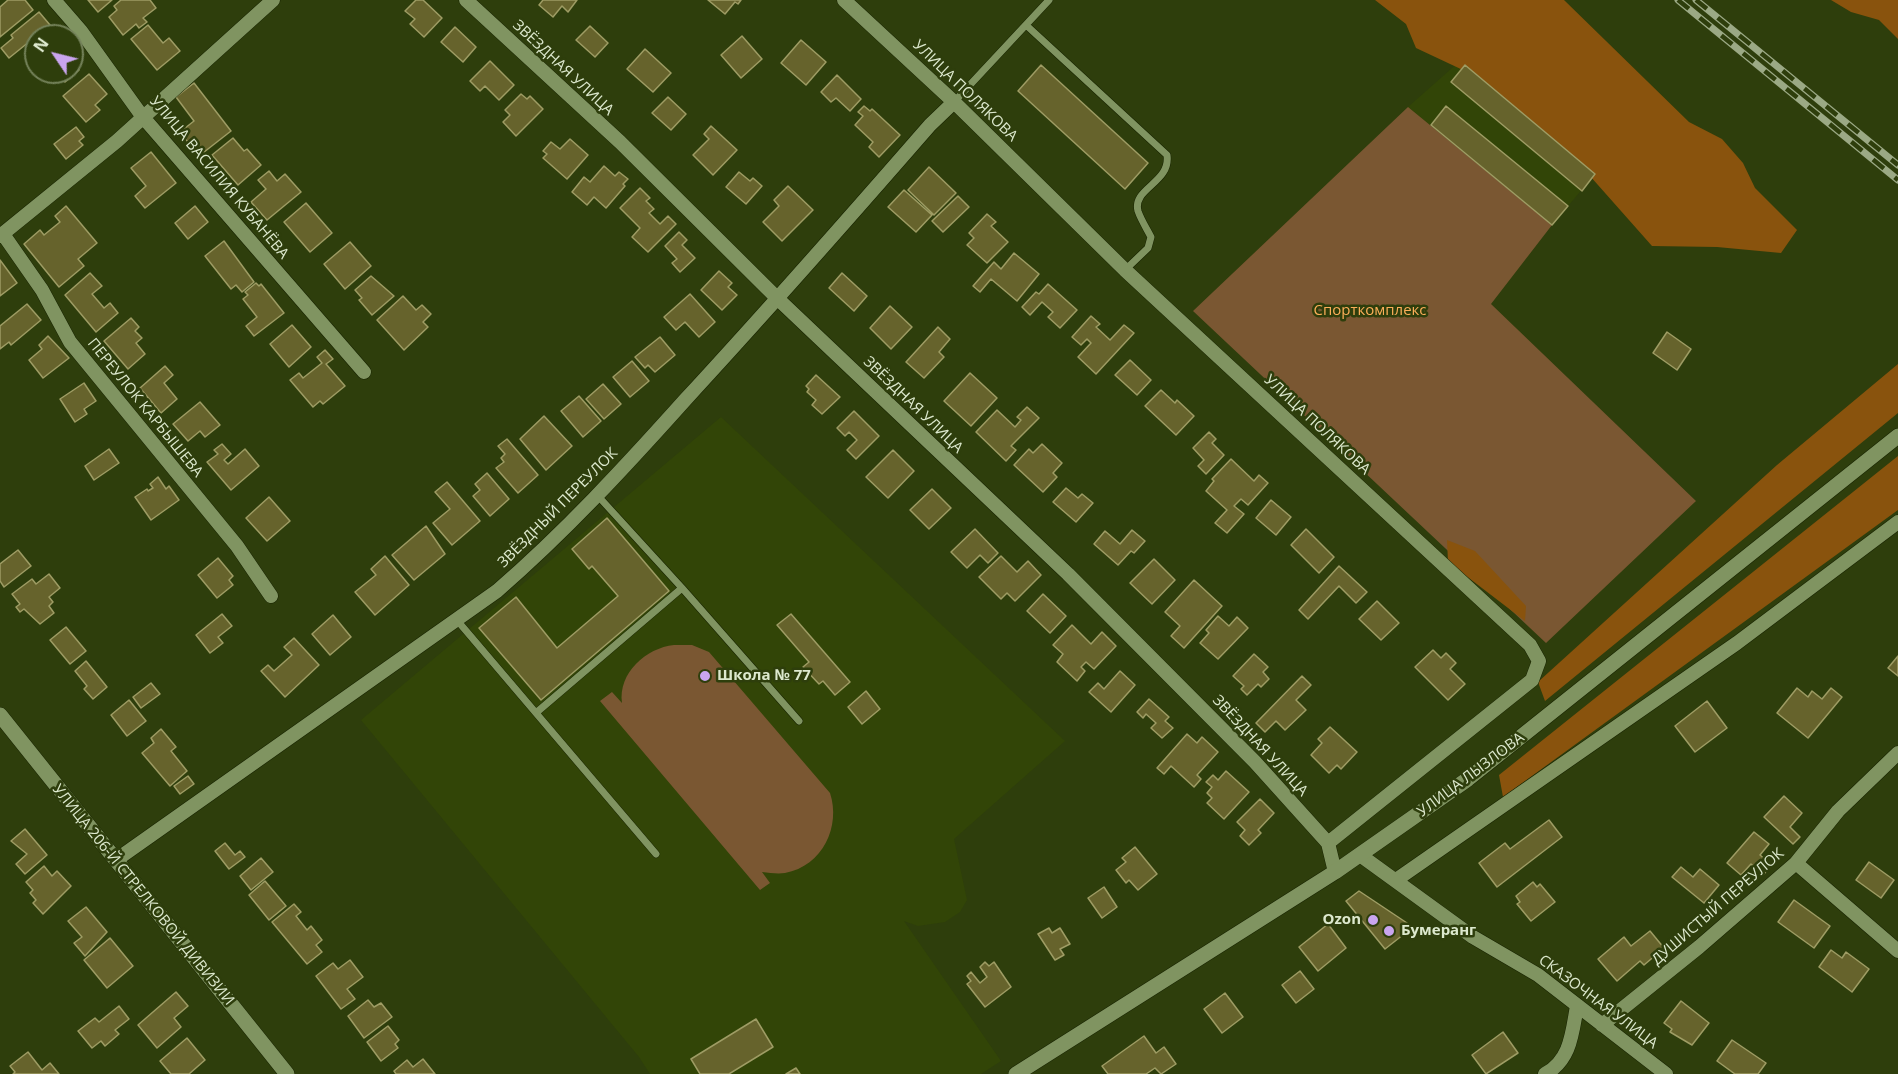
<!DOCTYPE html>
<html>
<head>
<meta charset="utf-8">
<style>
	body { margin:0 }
	#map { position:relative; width:1898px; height:1074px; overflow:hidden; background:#2e3e0c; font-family:"Open Sans",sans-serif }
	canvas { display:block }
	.north { position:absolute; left:24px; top:24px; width:60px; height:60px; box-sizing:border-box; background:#2e3e0c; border:2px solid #74825a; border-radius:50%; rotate:305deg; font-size:16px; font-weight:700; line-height:24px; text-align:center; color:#dde9ce }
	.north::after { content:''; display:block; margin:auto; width:21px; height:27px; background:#c9a5ee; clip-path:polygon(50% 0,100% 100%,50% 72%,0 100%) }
</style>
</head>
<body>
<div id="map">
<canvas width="1898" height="1074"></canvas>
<div class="north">N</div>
</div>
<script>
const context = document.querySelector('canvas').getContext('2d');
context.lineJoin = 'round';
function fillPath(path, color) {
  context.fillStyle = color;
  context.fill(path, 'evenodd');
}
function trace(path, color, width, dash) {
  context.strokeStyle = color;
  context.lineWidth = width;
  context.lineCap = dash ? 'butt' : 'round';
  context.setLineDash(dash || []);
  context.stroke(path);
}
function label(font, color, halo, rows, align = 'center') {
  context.font = font + ' "Open Sans",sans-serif';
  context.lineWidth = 5;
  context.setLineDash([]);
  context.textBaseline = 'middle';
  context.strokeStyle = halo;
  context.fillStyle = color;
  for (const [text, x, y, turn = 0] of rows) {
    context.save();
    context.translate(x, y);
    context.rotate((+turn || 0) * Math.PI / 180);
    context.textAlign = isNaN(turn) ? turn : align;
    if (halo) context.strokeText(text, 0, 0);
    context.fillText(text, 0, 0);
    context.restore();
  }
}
const built = new Path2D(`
	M1460,61L1595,174L1552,225L1408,107Z
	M721,417L1065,741L954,839L967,900L960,912L945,922L918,926L904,921L1001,1061L981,1074H650L639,1057L361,720Z`);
const green = new Path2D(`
	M1408,107L1552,225L1491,304L1696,501L1546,643L1193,311Z
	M674,645H692L709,652L830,793C841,826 823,866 785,873C778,874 770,873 762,872L770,883L760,890L600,701L612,692L622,703C618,673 646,648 674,645Z`);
const forest = new Path2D(`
	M1375,0H1564L1689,122L1722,139L1743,163L1755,188L1797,230L1781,253L1717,247L1652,246L1590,176L1465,71L1416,48L1406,24Z
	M1831,0H1898V39L1879,20L1851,12Z
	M1898,364V413L1545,701L1538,682L1777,465Z
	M1898,456V510L1503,797L1499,775Z
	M1447,540L1475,551L1526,606L1525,621L1448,562Z`);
const building = new Path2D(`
	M8,0H25L33,10L0,37V7Z
	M88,0H112L98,12Z
	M121,0H150L156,8L143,18L147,22L139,28L136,24L123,35L109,17L117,10L114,6Z
	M416,0H423L442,18L424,37L410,24L415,19L405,11Z
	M543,0H577L568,12L562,6L553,17L539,5Z
	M708,0H741L738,4L735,2L725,14Z
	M39,12L50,25L9,58L1,48L13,38L11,35Z
	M148,25L163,43L169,38L180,51L157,70L131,39Z
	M590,26L608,43L595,57L576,40Z
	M455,27L476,47L463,62L441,42Z
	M742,36L762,59L741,78L721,55Z
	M801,40L826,62L806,85L781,63Z
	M645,49L671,73L653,92L627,69Z
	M72,55L79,70L65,82L56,72H72Z
	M490,61L514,85L499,100L485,86L480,91L470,81Z
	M1041,65L1148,163L1125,189L1018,91Z
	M1465,65L1595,174L1582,191L1451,82Z
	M89,74L107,94L95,105L100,110L86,122L63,96Z
	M837,75L861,99L850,111L836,98L831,102L821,92Z
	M194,83L231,131L199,156L180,132L194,121L176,97Z
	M521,94L527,99L530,96L543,109L516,136L503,122L510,115L505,110Z
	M668,97L686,114L671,130L652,113Z
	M864,106L870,111L872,109L900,135L879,157L869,147L873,142L855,125L863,116L858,112Z
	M1446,106L1568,206L1552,225L1431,125Z
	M711,126L737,150L713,175L693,155L709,139L704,134Z
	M76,127L84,137L79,141L83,145L66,159L54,144Z
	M233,138L244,151L247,149L261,165L238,185L212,155Z
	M570,139L588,155L567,179L543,158L547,154L543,151L551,142L560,149Z
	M151,152L176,183L145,208L135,196L146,186L131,168Z
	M604,166L615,176L619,172L628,179L623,184L625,186L606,208L594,197L587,205L572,192L584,177L590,182Z
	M929,167L956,193L934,215L908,190Z
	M269,171L277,181L285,174L301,192L267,220L251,202L266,189L258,180Z
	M739,172L750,181L753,178L762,186L746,204L726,187Z
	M788,186L813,210L782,241L763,222L779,206L774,200Z
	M640,188L650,198L646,201L654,209L649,213L660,224L668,216L676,224L648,252L632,237L640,228L620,208Z
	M904,190L932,215L916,232L888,207Z
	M958,196L969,207L943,232L932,221Z
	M306,203L332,233L310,252L284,222Z
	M66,206L97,243L78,259L84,266L59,287L24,244L40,230L44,235L60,222L55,216Z
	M195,206L208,222L188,239L175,223Z
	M987,214L996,222L991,226L1008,242L987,263L967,245L974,238L969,233Z
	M679,232L687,240L682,245L695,258L680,272L672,263L677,259L665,246Z
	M224,241L254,282L242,292L236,285L231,289L205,256Z
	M350,242L371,266L345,289L324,264Z
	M1014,253L1039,274L1017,301L991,279L980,292L973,286L994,262L1001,269Z
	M0,260L17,283L0,296Z
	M719,271L732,283L728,287L737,295L722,310L701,290Z
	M90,273L102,286L92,294L104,308L110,303L118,313L96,332L65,295Z
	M842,273L867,296L854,311L829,288Z
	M371,276L394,296L372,315L359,300L362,298L355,290Z
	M256,283L259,286L261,284L284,313L254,336L246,326L257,317L243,299L248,295L245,292Z
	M1048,284L1077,310L1060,328L1048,317L1053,312L1042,302L1030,315L1022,307L1036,292L1039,294Z
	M690,294L715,322L699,337L685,322L676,330L664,317Z
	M403,296L416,310L422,305L431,314L423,322L428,327L404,350L377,320Z
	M27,304L41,320L11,345L9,342L0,349V326Z
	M890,306L912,327L891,349L870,328Z
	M1091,316L1100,324L1096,327L1110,340L1124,325L1134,333L1096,374L1078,357L1091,343L1087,339L1081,345L1072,337Z
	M131,318L139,327L135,331L142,338L136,343L145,354L128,369L104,341Z
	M292,325L311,347L289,367L270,344Z
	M938,327L950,339L939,352L944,357L924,378L906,362Z
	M1667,332L1691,349L1677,370L1653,353Z
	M48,336L69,358L43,378L29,360L42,349L39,345Z
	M660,337L675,355L655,372L648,365L645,368L635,357Z
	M325,350L333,359L326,364L345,386L323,404L320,401L313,407L290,380L299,373L303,378L322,363L317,357Z
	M1130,360L1151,380L1137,395L1115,375Z
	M632,361L649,381L630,397L613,377Z
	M165,366L173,375L164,383L177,399L161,413L140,388Z
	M970,373L997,398L971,426L944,401Z
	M816,375L840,397L822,414L812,405L816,400L807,392L809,389L806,386Z
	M84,383L96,401L84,409L87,414L75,422L60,399Z
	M603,384L621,404L604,419L586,399Z
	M1161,390L1175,403L1177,400L1194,416L1176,435L1145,406Z
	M579,396L601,421L583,437L561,411Z
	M200,402L220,425L205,437L200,431L188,441L173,424Z
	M1027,407L1039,418L1011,446L1016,450L1006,461L976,432L997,410L1015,427L1021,420L1017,417Z
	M854,411L879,436L856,459L847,450L857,440L849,432L845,436L837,428Z
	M544,416L572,446L546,470L520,439Z
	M1209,432L1216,439L1212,443L1224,455L1206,474L1198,466L1204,460L1193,448Z
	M507,439L538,475L518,493L496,468L504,462L501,458L505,454L498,446Z
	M222,444L231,454L224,460L228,464L245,449L259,466L231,490L207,462L218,454L214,450Z
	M1042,444L1062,463L1053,473L1057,477L1043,492L1014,465L1029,449L1033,453Z
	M109,449L119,463L94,480L85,466Z
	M893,450L914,471L888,498L866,477Z
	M1231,459L1254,481L1259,475L1268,483L1248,505L1241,499L1234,506L1244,514L1227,533L1215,523L1227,510L1206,491L1214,481L1212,479Z
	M487,473L509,499L490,516L473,496L480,490L475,484Z
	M158,477L166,489L169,486L179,500L151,520L135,497L147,489L148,491L153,488L150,484Z
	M447,482L480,521L452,545L433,523L450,509L435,492Z
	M1066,488L1078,498L1082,494L1093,503L1076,522L1053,502Z
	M932,489L951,508L929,529L910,510Z
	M269,497L290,521L267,541L246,518Z
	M1271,500L1291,517L1276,535L1256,518Z
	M607,518L669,591L541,700L479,628L516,597L557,648L618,596L592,566L589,569L572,549Z
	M426,526L445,554L414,580L392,555Z
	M975,529L998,553L988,563L980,555L967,568L951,552Z
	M1306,529L1334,557L1319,573L1291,545Z
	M1132,530L1145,541L1134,553L1131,551L1118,565L1094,544L1105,531L1120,544Z
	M18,550L31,566L4,587L0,581V564Z
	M385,556L409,585L375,615L355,592L376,575L371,569Z
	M1001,556L1017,572L1028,561L1041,575L1015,601L1007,593L1001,599L979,577Z
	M218,558L233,576L229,580L233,585L217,598L198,575Z
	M1154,559L1175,580L1152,604L1130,583Z
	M1339,566L1367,592L1356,603L1339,586L1308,619L1299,610Z
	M49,574L60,588L49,597L53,602L49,606L54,613L40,624L24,609L20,612L16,607L20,604L12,594L32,579L36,584Z
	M1194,580L1222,606L1184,648L1171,636L1180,626L1165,612Z
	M1043,594L1066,616L1050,633L1027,611Z
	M1377,601L1399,623L1381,640L1359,619Z
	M222,614L232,626L218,637L223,643L210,653L196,635Z
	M791,614L850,682L835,695L823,681L819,684L803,667L809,662L777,625Z
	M333,615L351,637L330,655L312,634Z
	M1218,616L1229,626L1237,617L1248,628L1218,659L1200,643L1209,633L1206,630Z
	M1072,625L1091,644L1102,632L1116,646L1094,669L1086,662L1081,667L1085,671L1077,681L1057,662L1063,654L1053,645Z
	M66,627L86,651L70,664L50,640Z
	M294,638L319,665L285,697L261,671L268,665L274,671L292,655L284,647Z
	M1433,650L1441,658L1446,653L1456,663L1450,669L1465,684L1448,700L1415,667Z
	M1254,654L1268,667L1263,672L1269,679L1261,687L1258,684L1247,695L1241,689L1244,686L1233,676Z
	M1898,656V676L1888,668Z
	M86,661L107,687L93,699L84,689L87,686L75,671Z
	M1120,671L1135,685L1111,712L1089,692L1098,683L1104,689Z
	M1302,676L1311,685L1296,700L1306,710L1285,730L1276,721L1265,732L1256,723Z
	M151,683L160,694L141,708L133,697Z
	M1797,688L1808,697L1812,691L1822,699L1831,688L1842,697L1808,738L1777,713Z
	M866,691L880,709L862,724L848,707Z
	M1149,699L1169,717L1165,721L1173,728L1162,738L1151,728L1156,723L1146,714L1143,718L1137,712Z
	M129,700L146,721L127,736L111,715Z
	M1707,701L1727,728L1695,752L1675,726Z
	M1330,727L1357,752L1341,769L1337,765L1329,773L1311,755L1322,743L1318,739Z
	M161,729L176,747L171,751L187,771L170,786L142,753L154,743L151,738Z
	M1187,734L1197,743L1202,737L1218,752L1197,775L1201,779L1194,787L1171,766L1164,774L1157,768Z
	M1226,771L1249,792L1224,819L1207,803L1212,798L1207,793L1212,787L1206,782L1213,775L1218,780Z
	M188,776L194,784L180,794L174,786Z
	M1784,796L1802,813L1790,827L1800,837L1793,844L1764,817Z
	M1260,799L1274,813L1258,830L1261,833L1249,845L1240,836L1245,830L1237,822Z
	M1549,820L1562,837L1497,887L1479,863L1505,843L1510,849Z
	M25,829L47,855L25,874L16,864L27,854L11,841Z
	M1754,832L1769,844L1760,855L1772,865L1763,875L1751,864L1741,875L1727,863Z
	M225,843L235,855L240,851L245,857L229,869L215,851Z
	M1135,847L1157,874L1138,890L1129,880L1126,883L1116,870L1126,862L1122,858Z
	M261,858L273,872L251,890L240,876Z
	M1869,862L1894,880L1881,898L1856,880Z
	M44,866L52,876L57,871L71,886L43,914L33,903L36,900L30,893L33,890L26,882Z
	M1681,867L1693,877L1700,869L1719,885L1704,903L1672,877Z
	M265,881L286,906L269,920L249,895Z
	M1533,882L1537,887L1540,884L1555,902L1531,921L1517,904L1520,902L1516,896Z
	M1104,887L1117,907L1102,918L1088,898Z
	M1359,891L1413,927L1385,949L1346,901Z
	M1794,900L1830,926L1814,948L1778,922Z
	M294,904L301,912L296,916L307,930L311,926L322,940L316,945L322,952L307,964L272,922Z
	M86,907L107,932L85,956L74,943L82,937L68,921Z
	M1328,924L1346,948L1318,971L1299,947Z
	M1049,928L1052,933L1060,928L1070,944L1060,949L1064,955L1055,960L1038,934Z
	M1650,931L1664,948L1644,965L1640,961L1617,981L1598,959L1624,937L1631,946Z
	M110,938L133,966L107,988L84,960Z
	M1831,950L1842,958L1846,952L1869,969L1852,992L1819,967Z
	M350,960L363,977L347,989L355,999L341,1009L316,976L333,963L338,969Z
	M985,962L989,966L994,962L1011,987L985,1007L967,984L971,981L967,976L971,972L980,983L987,977L980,967Z
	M1300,971L1314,989L1296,1003L1282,985Z
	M176,992L188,1006L174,1018L181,1027L157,1048L138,1025Z
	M1225,993L1243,1017L1222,1033L1204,1009Z
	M368,1000L374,1007L381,1003L392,1017L364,1038L348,1016Z
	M1681,1001L1709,1023L1692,1045L1670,1032L1672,1029L1664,1023Z
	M119,1006L129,1019L115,1030L119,1034L105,1046L101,1041L92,1048L78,1031L95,1018L99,1022Z
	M756,1019L773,1047L729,1074H700L691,1059Z
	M388,1026L399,1040L395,1044L398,1048L381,1061L367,1042Z
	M1503,1032L1518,1053L1486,1074L1472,1055Z
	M1144,1036L1156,1053L1164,1047L1176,1064L1161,1074L1155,1068L1146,1074H1108L1102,1066Z
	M187,1038L205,1060L189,1074H171L160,1061Z
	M1732,1040L1766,1063L1758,1074H1735L1717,1061Z
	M28,1052L42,1070L50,1063L59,1074H13L15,1072L10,1066Z
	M423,1059L435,1074H396L394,1071L407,1060L413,1067Z
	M796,1068L800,1074H786Z`);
const service = new Path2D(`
	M1026,25L1167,155C1171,183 1132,188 1138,211C1141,220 1147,229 1151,237L1148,248L1125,270
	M954,102L1049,0
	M682,588L799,721
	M456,619L656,854
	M537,712L682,588L598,496`);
const minor = new Path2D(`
	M54,0L81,31L142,116L364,372
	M466,0L620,142L778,299L1068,574L1255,762L1328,843
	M844,0L954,102L1125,270L1530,645L1539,661L1532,680L1328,843L1335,872
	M3,234L42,290L70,342L237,546L271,596
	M0,236L117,141L273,0
	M1360,855L1473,937L1538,975L1666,1074
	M116,860L497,591C565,532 625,467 685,400C768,310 849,218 930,125L954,102
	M1796,863L1898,951
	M1396,880L1737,643L1898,522
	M1602,1025L1699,947L1796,863L1838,811L1898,753
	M1545,1074C1571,1060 1572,1033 1577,1006`);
const secondary = new Path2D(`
	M0,715L287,1074
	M1016,1074L1335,872L1468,779L1898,436`);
const rail = new Path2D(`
	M1678,0L1898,180
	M1696,0L1898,165`);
const markers = [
	[705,676,6,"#c9a5ee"],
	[1373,920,6,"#c9a5ee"],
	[1389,931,6,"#c9a5ee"]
];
const streetNames = [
	["ЗВЁЗДНАЯ УЛИЦА",563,68,43],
	["УЛИЦА ПОЛЯКОВА",965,91,44],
	["УЛИЦА ВАСИЛИЯ КУБАНЁВА",219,178,50],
	["ЗВЁЗДНАЯ УЛИЦА",913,405,44],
	["ПЕРЕУЛОК КАРБЫШЕВА",145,408,51],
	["УЛИЦА ПОЛЯКОВА",1317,425,43],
	["ЗВЁЗДНЫЙ ПЕРЕУЛОК",558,508,-45],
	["ЗВЁЗДНАЯ УЛИЦА",1260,746,47],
	["УЛИЦА ЛЫЗЛОВА",1471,775,-37],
	["УЛИЦА 206-Й СТРЕЛКОВОЙ ДИВИЗИИ",143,895,51],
	["ДУШИСТЫЙ ПЕРЕУЛОК",1718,907,-41],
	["СКАЗОЧНАЯ УЛИЦА",1598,1002,37]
];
const parkNames = [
	["Спорткомплекс",1370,311]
];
const poiNames = [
	["Школа № 77",717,676],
	["Ozon",1361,920,"right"],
	["Бумеранг",1401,931]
];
fillPath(built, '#324507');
fillPath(green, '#7a5732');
fillPath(forest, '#89530d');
fillPath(building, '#66632c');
trace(building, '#9e9c64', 1.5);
trace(service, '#182400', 8);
trace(minor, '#182400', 15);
trace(secondary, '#182400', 16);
trace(service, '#809461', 7);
trace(minor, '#809461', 14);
trace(secondary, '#809461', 15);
trace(rail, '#9ba985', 7);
trace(rail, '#2e3e0c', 4.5, [14]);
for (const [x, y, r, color] of markers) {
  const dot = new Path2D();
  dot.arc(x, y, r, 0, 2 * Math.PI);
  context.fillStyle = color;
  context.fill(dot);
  trace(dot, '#2e3e0c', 2);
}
label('15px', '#dde9ce', '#2e3e0c', streetNames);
label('15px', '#fbae59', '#2e3e0c', parkNames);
label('bold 15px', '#dde9ce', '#2e3e0c', poiNames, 'left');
</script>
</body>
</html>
